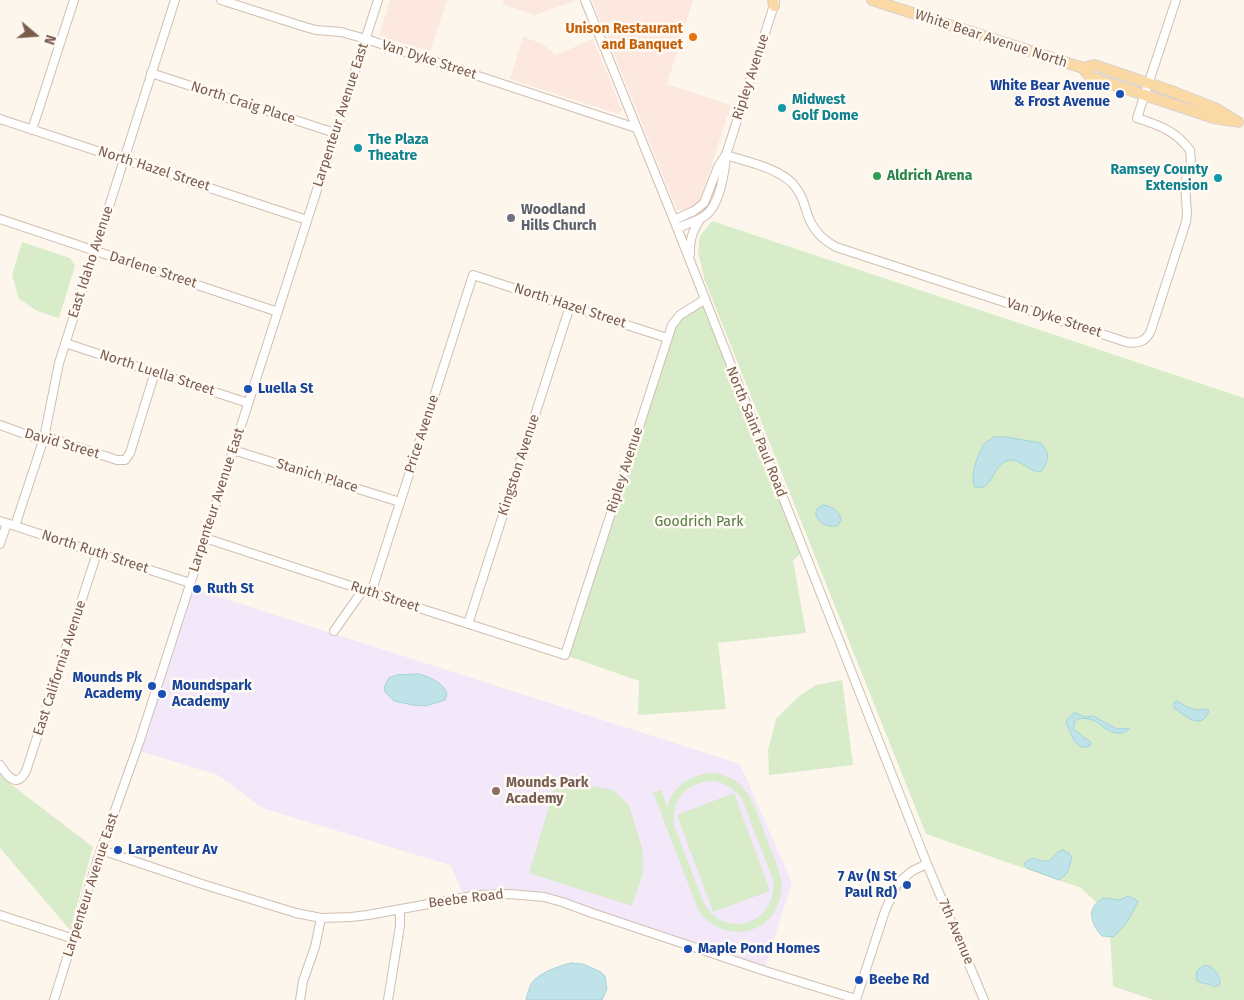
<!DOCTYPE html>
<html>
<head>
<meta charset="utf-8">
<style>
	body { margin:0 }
	#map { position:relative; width:1244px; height:1000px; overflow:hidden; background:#fdf6ec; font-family:"Fira Sans",sans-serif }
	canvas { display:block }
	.north { position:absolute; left:10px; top:10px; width:50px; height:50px; -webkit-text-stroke:4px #fffaf3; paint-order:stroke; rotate:108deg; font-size:14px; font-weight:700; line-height:20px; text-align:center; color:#7a5c4d }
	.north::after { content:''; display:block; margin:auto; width:18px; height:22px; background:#7a5c4d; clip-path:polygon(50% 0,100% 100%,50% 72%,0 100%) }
</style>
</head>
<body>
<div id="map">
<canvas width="1244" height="1000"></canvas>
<div class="north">N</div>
</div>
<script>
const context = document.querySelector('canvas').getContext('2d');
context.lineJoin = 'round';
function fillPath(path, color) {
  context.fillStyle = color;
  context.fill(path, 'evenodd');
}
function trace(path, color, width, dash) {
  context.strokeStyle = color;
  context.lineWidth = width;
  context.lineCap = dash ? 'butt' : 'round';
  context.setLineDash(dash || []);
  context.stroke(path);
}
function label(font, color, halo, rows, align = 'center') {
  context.font = font + ' "Fira Sans",sans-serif';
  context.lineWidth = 5;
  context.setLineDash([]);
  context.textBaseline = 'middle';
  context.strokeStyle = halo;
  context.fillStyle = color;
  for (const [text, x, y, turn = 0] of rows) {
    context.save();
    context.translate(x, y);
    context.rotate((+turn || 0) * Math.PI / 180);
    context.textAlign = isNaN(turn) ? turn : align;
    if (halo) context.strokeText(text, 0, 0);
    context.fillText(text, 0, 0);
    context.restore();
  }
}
const commercial = new Path2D(`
	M390,0H447L430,51L379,36Z
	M504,0H577L535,15L502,4Z
	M592,0H693L667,84L731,105L700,201L689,210H677Z
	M523,37L543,44L556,55L593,39L622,110L619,114L510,79Z`);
const education = new Path2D(`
	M191,588L740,764L792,883L765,967L542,894L520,890L463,894L450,865L262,808L218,775L139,751Z`);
const green = new Path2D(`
	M712,221L1244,398V1000H1153L1113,986L1109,914L1081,888L926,834L705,281L698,252L700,236Z
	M22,242L70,258L75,266L59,318L37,311L19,299L12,275Z
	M704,300L804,551L793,560L806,633L718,643L726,709L638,715L639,681L565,655L667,338L680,315Z
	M842,680L853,765L769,775L768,750L776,719L798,697L816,685Z
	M0,768L12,785L93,847L70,930L0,848Z
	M708,773C722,773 736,778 745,790C755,802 762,827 768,842C772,854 778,866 781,878C782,883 782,888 781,893C775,937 722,945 698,910L653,792L661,790L667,806C674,787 688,776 708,773ZM714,781C726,784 735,789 742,799L773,880C778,925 722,941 703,901L674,825C671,799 688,781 714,781Z
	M557,780L613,790L629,805L643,851V873L632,906L529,873Z
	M734,793L770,891L713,912L677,815Z`);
const water = new Path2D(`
	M994,437H1006L1041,443L1044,447L1048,455C1042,490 1026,459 1010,460C992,462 994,492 975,487C969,477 978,454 984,444C987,441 991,439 994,437Z
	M824,505C834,508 839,510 841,520L837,526C819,529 807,509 824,505Z
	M419,674C431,678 442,681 447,694L445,700L426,706L413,705L394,701L385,692L384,687L389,678L396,675Z
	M1177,701L1187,707L1196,710L1208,709L1209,711C1201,732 1185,715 1174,708V703Z
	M1074,713H1077L1084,717L1093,716L1117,729L1130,728C1125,735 1114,734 1108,730C1103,728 1100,723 1095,721C1086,717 1072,716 1074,729L1083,737L1090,741L1091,743L1090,746C1074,752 1072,733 1066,723L1068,718Z
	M1063,850L1069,853L1072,858L1067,873L1059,880L1027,868L1024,864C1034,853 1036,862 1047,861C1052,861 1052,856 1056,854C1058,851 1060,851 1063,850Z
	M1129,896L1138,901C1131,916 1126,926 1113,937L1102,936C1095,929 1088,916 1094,906C1096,903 1100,900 1103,898L1119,900Z
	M571,963L583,964L601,972L605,976L607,989L602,1000H526C527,995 529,989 531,984C538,973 559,966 571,963Z
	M1205,965C1213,966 1219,974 1220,981V984L1215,987C1213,986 1210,984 1207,984C1199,982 1194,983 1197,971Z`);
const minor = new Path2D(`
	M221,0L305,27L316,30L341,32L366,39L636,128
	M585,0L674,220L927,864L984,1000
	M151,73L335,133
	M0,119L307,220
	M32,130L74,0
	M726,155C748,162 778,168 793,184C802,194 804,204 808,216C813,230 823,240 836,247L1126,342C1138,344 1146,342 1151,330L1186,222L1187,214L1185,183L1191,162L1190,150C1174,130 1161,126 1137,118L1176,0
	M0,219L278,312
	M674,220L694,211L704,203L718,167L725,156
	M677,228C687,224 698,221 706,215C720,204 725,171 726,155L775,2
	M690,254C689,240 693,230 701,218
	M65,343L248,403
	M0,425L36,438L53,439L117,460H125L130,453L155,372
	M233,450L400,502
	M0,521L190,583
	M15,526L44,438L59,363L175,0
	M205,538L363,590L565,655L672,325L680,315L704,300
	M0,544L7,523
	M371,593L473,275L667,338
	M468,624L570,306
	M334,631L363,590
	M0,765C7,776 17,789 26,771L97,553
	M101,850L202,884L296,913L321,918L351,917L368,915L478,895L510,894L544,897L562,902L592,913L765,971L856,999
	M0,915L74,939
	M54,1000L98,858L140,740L378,0
	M300,1000L303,981L315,947L321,918
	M388,1000L400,926V909
	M856,1000L885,911L897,884L912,871L927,864`);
const major = new Path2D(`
	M773,0L774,6
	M872,0L1083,68L1094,65L1174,92L1217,109L1238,122
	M1083,68L1090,77L1214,118L1233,121`);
const markers = [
	[693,37,5,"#e8710a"],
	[1120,94,5,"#1a4fb4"],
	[782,108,5,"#0f9aa8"],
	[358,148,5,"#0f9aa8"],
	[877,176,5,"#2e9e5b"],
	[1218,178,5,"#0f9aa8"],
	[511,218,5,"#6b7280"],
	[248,389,5,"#1a4fb4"],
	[197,589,5,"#1a4fb4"],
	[152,686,5,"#1a4fb4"],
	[162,694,5,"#1a4fb4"],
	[496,791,5,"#8d6e63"],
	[118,850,5,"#1a4fb4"],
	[907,885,5,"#1a4fb4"],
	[688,949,5,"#1a4fb4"],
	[859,980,5,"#1a4fb4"]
];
const foodNames = [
	["Unison Restaurant",683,29],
	["and Banquet",683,45]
];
const streetNames = [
	["White Bear Avenue North",991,39,18],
	["Van Dyke Street",429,60,18],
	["Ripley Avenue",751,77,-72],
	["North Craig Place",243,103,18],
	["Larpenteur Avenue East",341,115,-72],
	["North Hazel Street",154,169,18],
	["East Idaho Avenue",91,262,-72],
	["Darlene Street",153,270,18],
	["North Hazel Street",570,306,18],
	["Van Dyke Street",1054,318,18],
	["North Luella Street",157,373,18],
	["North Saint Paul Road",756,432,68],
	["Price Avenue",422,434,-72],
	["David Street",62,444,16],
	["Kingston Avenue",519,465,-72],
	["Ripley Avenue",625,470,-72],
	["Stanich Place",317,476,17],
	["Larpenteur Avenue East",217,500,-72],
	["North Ruth Street",95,552,18],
	["Ruth Street",385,597,18],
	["East California Avenue",60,668,-72],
	["Larpenteur Avenue East",91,885,-72],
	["Beebe Road",466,899,-7],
	["7th Avenue",956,932,67]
];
const transitNames = [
	["White Bear Avenue",1110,86,"right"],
	["& Frost Avenue",1110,102,"right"],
	["Luella St",258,389],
	["Ruth St",207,589],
	["Mounds Pk",142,678,"right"],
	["Academy",142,694,"right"],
	["Moundspark",172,686],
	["Academy",172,702],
	["Larpenteur Av",128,850],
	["7 Av (N St",897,877,"right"],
	["Paul Rd)",897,893,"right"],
	["Maple Pond Homes",698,949],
	["Beebe Rd",869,980]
];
const cultureNames = [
	["Midwest",792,100],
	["Golf Dome",792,116],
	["The Plaza",368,140],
	["Theatre",368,156],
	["Ramsey County",1208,170,"right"],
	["Extension",1208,186,"right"]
];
const leisureNames = [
	["Aldrich Arena",887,176]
];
const worshipNames = [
	["Woodland",521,210],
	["Hills Church",521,226]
];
const parkNames = [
	["Goodrich Park",699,522]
];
const educationNames = [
	["Mounds Park",506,783],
	["Academy",506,799]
];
fillPath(commercial, '#fde8e0');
fillPath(education, '#f3e8fa');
fillPath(green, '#d8ecc9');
fillPath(water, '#bfe3e8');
trace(water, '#a5d3da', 1);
trace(minor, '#d1beb0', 10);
trace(major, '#dad1cd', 12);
trace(minor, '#fff', 8);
trace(major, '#fbd9a5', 10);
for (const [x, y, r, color] of markers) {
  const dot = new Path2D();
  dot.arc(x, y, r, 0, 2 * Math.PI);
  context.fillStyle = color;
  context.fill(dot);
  trace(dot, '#fffaf3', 2);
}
label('bold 14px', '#c56008', '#fffaf3', foodNames, 'right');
label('14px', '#7a5c4d', '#fffaf3', streetNames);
label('bold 14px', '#164399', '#fffaf3', transitNames, 'left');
label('bold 14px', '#0d838f', '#fffaf3', cultureNames, 'left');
label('bold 14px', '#27864d', '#fffaf3', leisureNames, 'left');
label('bold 14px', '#5b616d', '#fffaf3', worshipNames, 'left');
label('14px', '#537a41', '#fffaf3', parkNames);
label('bold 14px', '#785e54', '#fffaf3', educationNames, 'left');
</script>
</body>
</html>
